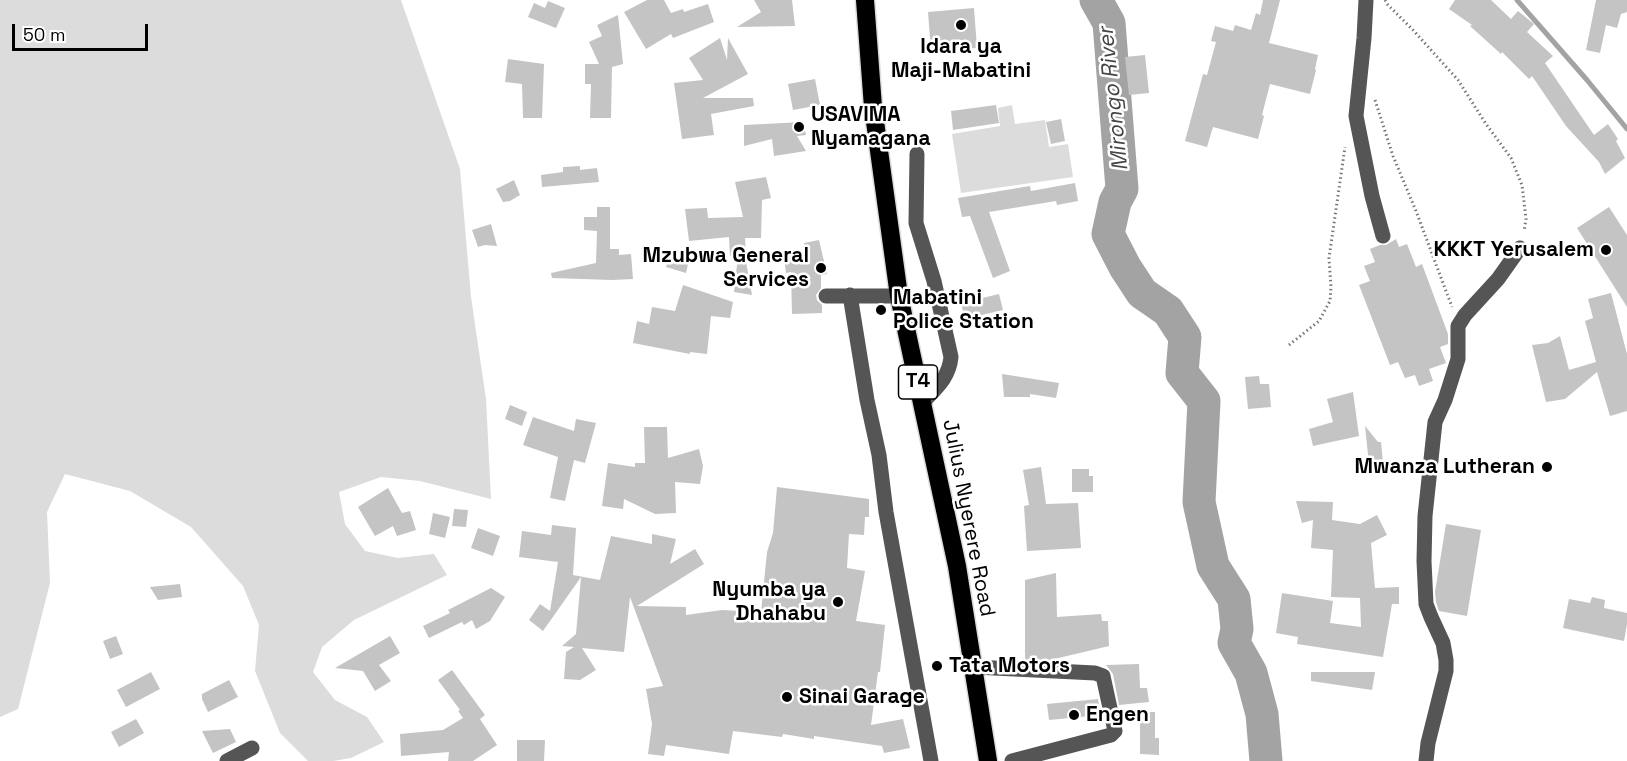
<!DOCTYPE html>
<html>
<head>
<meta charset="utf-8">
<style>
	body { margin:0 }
	#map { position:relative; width:1627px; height:761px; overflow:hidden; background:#fff; font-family:"Space Grotesk",sans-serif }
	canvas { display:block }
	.scale { position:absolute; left:12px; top:24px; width:136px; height:27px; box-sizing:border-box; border:3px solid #000; border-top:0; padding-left:8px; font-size:18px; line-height:21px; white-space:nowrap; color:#000; -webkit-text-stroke:4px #fff; paint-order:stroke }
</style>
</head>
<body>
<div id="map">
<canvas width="1627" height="761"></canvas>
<div class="scale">50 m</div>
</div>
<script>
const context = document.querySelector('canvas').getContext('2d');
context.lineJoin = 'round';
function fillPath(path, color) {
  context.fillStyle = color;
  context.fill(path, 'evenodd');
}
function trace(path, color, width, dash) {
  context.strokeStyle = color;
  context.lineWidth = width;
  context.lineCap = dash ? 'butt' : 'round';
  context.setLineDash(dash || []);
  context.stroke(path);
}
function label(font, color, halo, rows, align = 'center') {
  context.font = font + ' "Space Grotesk",sans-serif';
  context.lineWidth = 5;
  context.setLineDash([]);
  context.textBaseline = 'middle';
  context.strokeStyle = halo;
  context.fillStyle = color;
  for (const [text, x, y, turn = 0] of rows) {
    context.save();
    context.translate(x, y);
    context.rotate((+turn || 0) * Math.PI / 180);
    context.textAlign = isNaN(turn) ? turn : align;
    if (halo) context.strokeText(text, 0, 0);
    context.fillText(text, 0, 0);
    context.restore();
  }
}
const green = new Path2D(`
	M0,0H401L460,169L471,297L486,399L491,499L420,481L381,477L339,492L345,524L365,551L398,558L434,554L447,575L354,620L322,647L313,672L335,700L367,717L384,742L351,758L333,761H308L280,733L255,671L259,625L243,586L191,527L130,491L65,474L47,512L50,583L18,709L0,717Z
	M1012,105L1015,124L1045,120L1049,147L1068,144L1073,177L961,193L952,134L1000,126L998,108Z`);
const stream = new Path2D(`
	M1517,0L1587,80L1627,129`);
const river = new Path2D(`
	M1096,0L1109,23L1122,189L1115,202L1108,234L1125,267L1142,293L1168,311L1185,337L1182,373L1204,401L1199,502L1213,566L1234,599L1237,629L1234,643L1251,673L1262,714L1266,761`);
const building = new Path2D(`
	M647,0H664L671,13L683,9L684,12L708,4L714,22L673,38L671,34L646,49L624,12Z
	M754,0H792L795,26L737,27L761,12Z
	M1263,0H1280L1269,43L1318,55L1315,69L1316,70L1310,94L1270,84L1262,115L1264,116L1258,139L1213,127L1207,147L1185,141L1203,74L1207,75L1216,42L1211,41L1215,26L1233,31L1235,25L1251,30L1256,13L1260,15Z
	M1455,0H1491L1511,19L1518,11L1534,24L1527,32L1553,56L1545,63L1594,135L1608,124L1618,139L1616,141L1625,158L1605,174L1599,162L1566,126L1532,76L1529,79L1502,52L1501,54L1470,26L1472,25L1449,9Z
	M1596,0H1627V12L1621,14L1617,28L1606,25L1600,53L1586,50Z
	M548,1L565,8L556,28L528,17L534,3L545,8Z
	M974,8L977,48L931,51L928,12Z
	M618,15L623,64L612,67L611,118H590L591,84H585V64H599L589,42L602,36L597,25Z
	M720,38L727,60L728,38L748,74L703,98H753L754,106L711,114L714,135L682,139L674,83L703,80L689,58Z
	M1145,55L1149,93L1129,95L1125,57Z
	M508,59L544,64L542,118H523L522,84L505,82Z
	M815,79L820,105L793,110L788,84Z
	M996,105L999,123L953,130L951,111Z
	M1061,119L1065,141L1051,144L1046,122Z
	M803,122L806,135L797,136L806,151L774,156L772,139L744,146V125Z
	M580,166V170L597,168L599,182L542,187L541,175L563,172V167Z
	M766,177L771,198L762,200L761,238H745L746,255L745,256L752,295L734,292L738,256H730L729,237L689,241L685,209L707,208L708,218L743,217L735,182Z
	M514,180L520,195L510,201L503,202L496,189Z
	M1075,183L1078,201L1057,205L1056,201L989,212L1010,271L993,278L970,216L962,217L958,198L1030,186L1031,191Z
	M597,207H610V249H619V255L631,254L633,279L612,280L552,278L551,273L596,263L597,231L584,230V217H597Z
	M1609,207L1627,235V307L1577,228Z
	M491,224L497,246L485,245L478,247L472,230Z
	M1396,239L1399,247L1407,244L1416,267L1422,264L1448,334V344L1440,347L1446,363L1429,369L1433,381L1419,386L1415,375L1405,378L1398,362L1390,365L1359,285L1370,281L1364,266L1375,262L1370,249L1380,245H1386Z
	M819,240L827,274L821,275V288L816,295L817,300L822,305V313L792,314L791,272L786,273L784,257L806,254L804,243Z
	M671,250L690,255L686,273L666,267Z
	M683,285L733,302L730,318L711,316L707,354L690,352V354L633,343L637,321L649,324L652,307L675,311Z
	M1611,293L1627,354V411L1610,416L1597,372L1565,399L1546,402L1532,345L1548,343L1560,336L1569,370L1596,362L1585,321L1593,318L1588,299Z
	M999,294L1003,310L965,319L961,303Z
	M1002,374L1059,383L1056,398L1030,394V397H1004Z
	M1259,376L1260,384H1269L1271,407L1248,409L1245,377Z
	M1353,392L1359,436L1313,446L1309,429L1333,422L1327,399Z
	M510,405L527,412L522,426L505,419Z
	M533,417L574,431L576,419L596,423L585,463L574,460L565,501L550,498L558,457L523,445Z
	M1365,426L1378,442H1381L1383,463L1369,464Z
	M644,427H667L668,458L699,449L703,466L700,484L675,482L676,513L655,514L624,499L623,509L602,506L608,463L635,467V463H645Z
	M1041,467L1046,504L1078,503L1081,548L1027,551L1024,506L1029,505L1023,470Z
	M1072,469H1089V476H1093V492H1072Z
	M777,487L869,499V517H865L864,535L849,534L847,568L865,571L856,621L885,625L880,672H878L871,725L903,719L910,748L884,753L882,746L814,736V739L783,734L782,737L733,731L729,754L666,745L664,756L648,754L652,724L646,689L663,686L630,597L624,652L582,648L596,670L580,680L564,679L566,652L574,647L562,646L576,634L581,577L543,631L529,620L540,604L550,611L558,562L519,557L522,531L551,535L552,525L576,528L573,575L600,580L611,536L652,544V534L676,539L670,564L695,549L704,564L637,606L686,607V615L722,610L761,612L767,552L773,533Z
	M388,488L402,513L410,511L416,530L397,536L393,526L375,536L358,507Z
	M1296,501L1333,502L1332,520L1360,524L1377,515L1387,535L1371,543L1375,588L1399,587V604H1392L1383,657L1297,644L1298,637L1276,633L1282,593L1333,601L1330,623L1361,627L1360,598L1331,597L1333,550L1311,548L1313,520L1302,523Z
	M454,509L468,510L466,527L452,526Z
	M433,513L450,517L445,538L429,534Z
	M1446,524L1481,530L1467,616L1439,611L1436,602L1435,592Z
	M478,528L500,536L493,556L471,548Z
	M1056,573L1057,617L1101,614L1102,621H1108L1109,646L1046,661L1025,660V580Z
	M180,584L182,597L158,600L150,587Z
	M491,588L505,597L490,621L476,629L472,620L464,625L462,622L429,638L423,626L450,613L448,610Z
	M1592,597L1605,600L1604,608L1627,613V624L1624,641L1563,628L1569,599L1590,603Z
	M116,636L123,654L110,659L103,641Z
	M390,636L400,653L379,665L391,681L375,691L363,671L335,668Z
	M1139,664L1140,688H1147L1149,702L1119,705L1113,674L1106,665Z
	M452,670L485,715L480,719L497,745L473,761H448L449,752L401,756L400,734L443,730L463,718L458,711L460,710L438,680Z
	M151,672L160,689L126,707L117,690Z
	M1311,672H1375L1372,690L1311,681Z
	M229,680L238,697L208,712L202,699V694Z
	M1098,699L1101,715L1049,720L1047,704Z
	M1140,712H1155V738H1159V755L1140,754Z
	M136,719L144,733L119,747L111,732Z
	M230,729L236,742L213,753L202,731Z
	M517,740H545L544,761H517Z`);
const path = new Path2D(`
	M1385,0L1388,5L1413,30L1458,80L1486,124L1511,158L1522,185L1526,219L1524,231
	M1375,100L1393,156L1416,211L1452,307
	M1289,345L1319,321L1330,301L1331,287L1329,258L1345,147`);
const minor = new Path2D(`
	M1366,0L1364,38L1356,116L1372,196L1383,236
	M917,154L916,223L934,281L951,357C949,378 936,388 922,403
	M850,295L867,400L879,455L886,512L931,761
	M826,296H899
	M974,667L1095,673L1103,676L1115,731L1111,735L1012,761
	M227,761L252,748
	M1426,761L1428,743L1446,671V660L1443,643L1431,617L1426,604L1424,561L1425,516L1435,422L1445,400L1458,359V326L1465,315L1498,279L1520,248`);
const highway = new Path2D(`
	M865,0L873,107L899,296L957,566L988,761`);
const markers = [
	[961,25,6,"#000"],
	[799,127,6,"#000"],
	[1606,250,6,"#000"],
	[821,268,6,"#000"],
	[881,310,6,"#000"],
	[1547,467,6,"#000"],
	[838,602,6,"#000"],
	[937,666,6,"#000"],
	[787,697,6,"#000"],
	[1074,715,6,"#000"]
];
const shields = [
	[918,382,39]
];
const shieldNames = [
	["T4",918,382]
];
const poiNames = [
	["Idara ya",961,47,"center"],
	["Maji-Mabatini",961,71,"center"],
	["USAVIMA",811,115],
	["Nyamagana",811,139],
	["KKKT Yerusalem",1594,250,"right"],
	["Mzubwa General",809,256,"right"],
	["Services",809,280,"right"],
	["Mabatini",893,298],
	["Police Station",893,322],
	["Mwanza Lutheran",1535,467,"right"],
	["Nyumba ya",826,590,"right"],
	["Dhahabu",826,614,"right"],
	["Tata Motors",949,666],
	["Sinai Garage",799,697],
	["Engen",1086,715]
];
const streetNames = [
	["Julius Nyerere Road",968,518,79]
];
const waterNames = [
	["Mirongo River",1114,99,-96]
];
fillPath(green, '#dcdcdc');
trace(stream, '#a3a3a3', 5);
trace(river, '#a3a3a3', 33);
fillPath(building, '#c4c4c4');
trace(highway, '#dbdbdb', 21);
trace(path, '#777', 3, [1.5, 3]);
trace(minor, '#555', 15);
trace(highway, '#000', 18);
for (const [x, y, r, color] of markers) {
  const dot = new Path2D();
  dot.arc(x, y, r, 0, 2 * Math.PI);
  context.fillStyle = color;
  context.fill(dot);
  trace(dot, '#fff', 2);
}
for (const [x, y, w] of shields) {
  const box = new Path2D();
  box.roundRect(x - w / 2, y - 17, w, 34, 4.5);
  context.fillStyle = '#fff';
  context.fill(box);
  trace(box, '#000', 1.5);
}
label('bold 20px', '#000', null, shieldNames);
label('bold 21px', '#000', '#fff', poiNames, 'left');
label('21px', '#000', '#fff', streetNames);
label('italic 22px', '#444', '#fff', waterNames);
</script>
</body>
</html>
